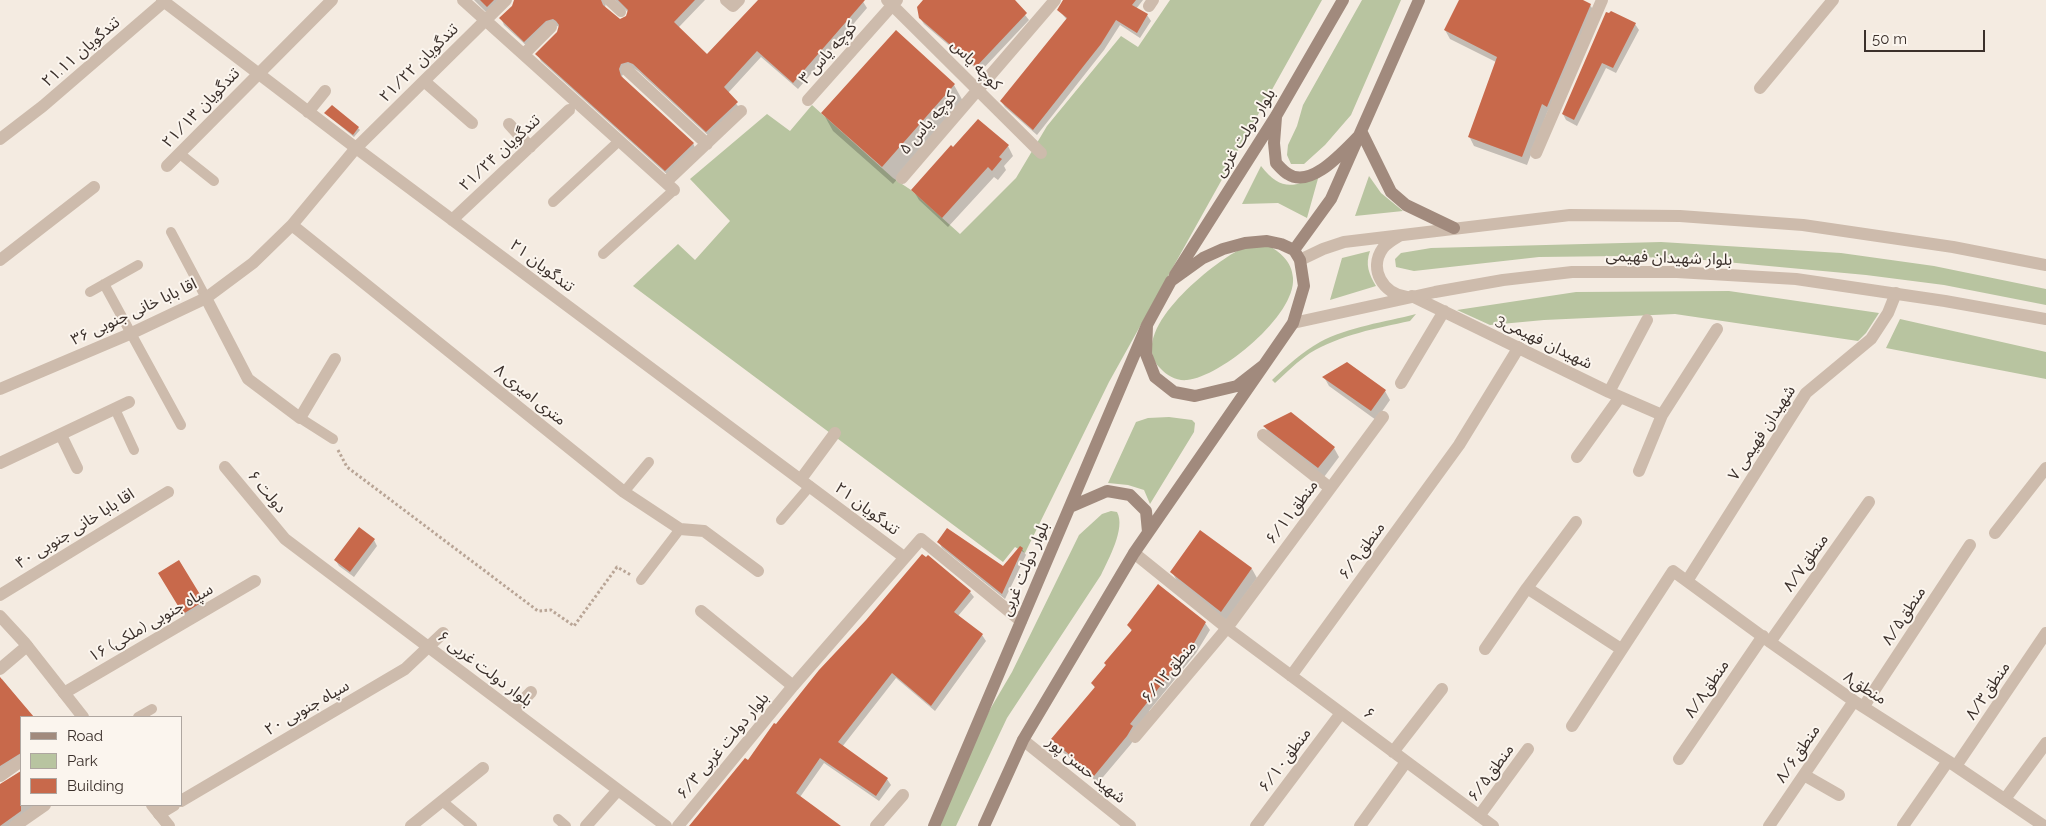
<!DOCTYPE html>
<html>
<head>
<meta charset="utf-8">
<style>
	body { margin:0 }
	#map { position:relative; width:2046px; height:826px; overflow:hidden; background:#f4ebe1; font-family:Raleway,sans-serif }
	canvas { display:block }
	.legend { position:absolute; left:20px; top:716px; width:162px; height:90px; box-sizing:border-box; background:#fbf5ee; border:1px solid #aea6a0; margin:0; padding:6px 9px; list-style:none; font-size:15px; color:#3b302b }
	.legend li { display:flex; align-items:center; gap:10px; height:25px }
	.legend b { width:25px; border:1px solid #aea6a0 }
	.scale { position:absolute; left:1864px; top:30px; width:121px; height:22px; box-sizing:border-box; border:2px solid #3b302b; border-top:0; padding-left:6px; font-size:15px; line-height:18px; white-space:nowrap; color:#3b302b; -webkit-text-stroke:4px #fbf5ee; paint-order:stroke }
</style>
</head>
<body>
<div id="map">
<canvas width="2046" height="826"></canvas>
<ul class="legend">
<li><b style="height:6px;background:#a18a7d"></b>Road</li>
<li><b style="height:14px;background:#b8c4a0"></b>Park</li>
<li><b style="height:14px;background:#c8694b"></b>Building</li>
</ul>
<div class="scale">50 m</div>
</div>
<script>
const context = document.querySelector('canvas').getContext('2d');
context.lineJoin = 'round';
function fillPath(path, color) {
  context.fillStyle = color;
  context.fill(path, 'evenodd');
}
function trace(path, color, width, dash) {
  context.strokeStyle = color;
  context.lineWidth = width;
  context.lineCap = dash ? 'butt' : 'round';
  context.setLineDash(dash || []);
  context.stroke(path);
}
function label(font, color, halo, rows, align = 'center') {
  context.font = font + ' Raleway,"Noto Sans Arabic",sans-serif';
  context.lineWidth = 4;
  context.setLineDash([]);
  context.textBaseline = 'middle';
  context.strokeStyle = halo;
  context.fillStyle = color;
  for (const [text, x, y, turn = 0] of rows) {
    context.save();
    context.translate(x, y);
    context.rotate((+turn || 0) * Math.PI / 180);
    context.textAlign = isNaN(turn) ? turn : align;
    if (halo) context.strokeText(text, 0, 0);
    context.fillText(text, 0, 0);
    context.restore();
  }
}
const green = new Path2D(`
	M1170,0H1322L1109,382L1025,553L1015,547L1003,562L633,286L678,244L695,260L730,221L690,179L767,114L790,131L812,105L893,178L911,190L960,234L1016,178L1047,126L1121,36L1138,47Z
	M1362,0H1401L1351,115L1325,145L1304,164H1291L1287,155L1288,145L1297,126L1303,105Z
	M1261,166C1281,191 1293,188 1319,175L1307,218L1278,203L1242,204Z
	M1369,176L1381,193L1403,211L1355,216Z
	M1661,242L1841,253L1934,266L2046,289V305L1944,285L1866,275L1704,260L1621,256L1539,257L1414,271L1396,267L1395,259L1401,253L1431,248Z
	M1266,244C1280,252 1292,261 1293,278C1296,315 1221,377 1187,380C1177,381 1167,376 1160,368C1126,333 1208,267 1237,251C1245,247 1257,246 1266,244Z
	M1370,251C1365,265 1369,274 1376,286L1330,300L1342,258Z
	M1729,291L1879,313L1866,333L1858,341L1675,314L1544,320L1490,325L1457,310L1576,292Z
	M1416,314L1410,321C1377,328 1340,335 1310,353C1298,361 1286,373 1275,383L1272,380C1287,366 1302,352 1320,342C1348,327 1385,322 1416,314Z
	M1900,319L2046,352V379L1886,348Z
	M1169,417L1192,420L1195,423L1194,432L1150,504L1144,490L1128,485L1108,483L1136,422L1148,418Z
	M1111,511L1117,512C1126,528 1108,560 1101,575L1007,718L956,826H936L982,723L1012,672L1079,535L1102,514Z`);
const shadow = new Path2D(`
	M474,0H506L488,14Z
	M514,0H614L606,2L605,8L616,18L624,20L629,13L615,0H705L678,28L707,56L759,0H862L867,8L798,89L761,57L728,93L741,110L711,138L638,71L633,68L625,71L622,76L623,79L693,143L696,150L670,177L541,61L537,54L558,33L560,27L554,25L529,48L504,25L501,18L515,3Z
	M925,0H1013L1029,20L980,72L924,24L920,18Z
	M1064,0H1143L1136,9L1147,15L1151,21L1140,38L1120,25L1104,50L1037,135L1005,107L1001,101L1067,20L1059,10Z
	M1460,0H1580L1590,5L1596,14L1547,113L1527,165L1474,146L1469,136L1496,62L1450,39L1445,30Z
	M1611,12L1635,24L1639,30L1616,73L1606,68L1577,126L1566,120L1563,114Z
	M896,32L954,85L964,103L893,184L833,131L823,113Z
	M325,113L358,128L360,130L354,137Z
	M1008,146L1013,156L1004,166L1006,170L998,180L994,177L948,227L919,200L913,190Z
	M1324,377L1385,391L1390,400L1376,420L1329,386Z
	M1291,414L1334,448L1339,457L1324,477L1270,436L1265,427Z
	M1200,532L1252,569L1257,578L1226,621L1177,581L1172,572Z
	M374,540L377,546L354,577L339,566L336,561Z
	M939,542L1003,568L1022,549L1026,555L1005,599L942,548Z
	M179,561L207,608L187,619L160,573Z
	M970,592L974,597L958,616L982,635L986,641L935,711L896,678L842,747L887,779L891,785L879,801L824,763L800,797L839,826H691L749,762L776,726Z
	M1205,623L1210,630L1196,653L1149,711L1150,713L1131,744L1098,783L1057,747L1052,739L1095,688L1092,683L1132,632L1129,626Z
	M2,679L33,717H21V762L0,776V680Z
	M21,771V805H43L15,826H0V785Z`);
const building = new Path2D(`
	M480,0H494L487,7Z
	M514,0H601L603,5L620,19L626,16L628,10L618,0H695L674,22L707,54L758,0H865L793,83L757,51L724,87L738,102L706,132L633,64L628,62L621,64L619,69L621,76L694,143L665,171L535,54L557,32L559,25L556,21L553,19L546,21L524,42L499,18L512,6Z
	M923,0H1015L1027,13L976,67L919,18L917,7Z
	M1063,0H1136L1132,5L1148,14L1137,33L1116,20L1101,44L1033,130L1000,101L1067,18L1057,10Z
	M1459,0H1583L1591,4L1547,107L1542,104L1522,157L1468,137L1497,57L1444,30Z
	M1611,11L1636,23L1613,68L1602,63L1574,120L1562,114L1606,12L1609,13Z
	M896,30L955,84L882,167L821,113Z
	M332,105L359,127L353,135L324,113Z
	M978,119L1009,145L999,157L1002,159L992,171L988,167L942,218L911,190L951,145L953,147Z
	M1347,362L1386,390L1371,411L1322,377Z
	M1291,412L1335,447L1318,468L1263,426Z
	M359,527L375,539L350,572L334,560Z
	M947,528L1003,566L1020,546L1023,548L1002,594L937,542Z
	M1200,530L1252,568L1221,612L1170,572Z
	M922,554L926,557L928,555L971,591L954,612L983,634L931,706L892,673L838,742L888,778L876,796L820,758L796,793L841,826H689L745,758L748,760L774,723L776,724L819,670L866,620Z
	M179,560L204,601L183,614L158,573Z
	M1158,584L1206,622L1193,645L1130,724L1133,726L1127,736L1094,776L1051,739L1095,687L1091,683L1106,665L1104,663L1132,630L1127,625Z
	M0,677L34,717H21V753L0,766Z
	M21,771V811L0,826V784Z`);
const path = new Path2D(`
	M338,450L347,467L538,611L551,610L574,626L617,567L631,575`);
const service = new Path2D(`
	M608,0L621,12
	M180,154L214,181
	M553,202L619,141
	M171,232L206,298
	M603,254L674,190
	M104,284L181,425
	M90,292L138,265
	M115,409L134,450
	M300,418L333,439
	M624,492L649,462
	M781,520L810,486
	M641,580L680,529
	M138,717L152,709
	M442,801L472,826
	M558,819L566,826`);
const minor = new Path2D(`
	M162,0L356,148L904,557
	M463,0L674,190
	M726,0L733,6L739,0
	M887,0L1041,153
	M1149,6L1153,0
	M524,54L551,27
	M627,70L707,144
	M424,81L472,123
	M1760,88L1833,0
	M808,100L897,0
	M308,112L325,91
	M509,124L530,147
	M0,139L43,106L166,0
	M1536,153L1602,0
	M167,166L332,0
	M902,178L1055,0
	M666,182L741,111
	M452,220L569,110
	M292,225L624,492L680,529L704,531L758,571
	M0,260L94,187
	M1412,296L1609,392L1662,415
	M206,298L248,379L300,418L335,359
	M1401,383L1444,311
	M0,389L132,333L206,298L253,263L292,225L356,148L506,0
	M1609,392L1647,320
	M61,435L77,468
	M1263,435L1330,488
	M1577,457L1620,397
	M0,463L129,402
	M225,467L285,539L666,826
	M1639,471L1662,415L1717,329
	M801,479L835,433
	M1995,533L2046,468
	M1134,553L1227,628L1493,826
	M1687,581L1806,393L1871,339L1888,313L1896,293
	M1527,588L1621,649
	M0,595L168,492
	M701,611L793,686
	M1770,642L1869,502
	M1485,649L1527,588L1576,522
	M0,669L27,646
	M1291,676L1459,445L1519,347
	M64,693L255,581
	M1864,706L1970,545
	M513,711L531,692
	M1572,726L1673,571L1770,642L1854,701L1948,761L2044,826
	M1135,737L1227,628L1383,417
	M1023,740L1130,826
	M1393,752L1442,689
	M1679,759L1763,636
	M1956,766L2046,633
	M1804,775L1839,795
	M0,776L21,761
	M2005,799L2046,743
	M181,801L405,669L443,633
	M159,814L174,805
	M1479,816L1528,749
	M15,826L45,805
	M411,826L483,768
	M586,826L618,790
	M678,826L793,686L921,539L1021,621
	M876,826L903,795
	M1256,826L1341,713
	M1360,826L1406,762
	M1769,826L1854,701
	M1903,826L1948,761`);
const tertiary = new Path2D(`
	M1399,236C1394,239 1387,243 1383,248C1368,269 1383,294 1407,297
	M1300,260L1323,249L1344,242L1570,215L1680,216L1803,225L1953,247L2046,265
	M1293,323L1435,292L1503,280L1572,272H1677L1796,279L1945,301L2046,319
	M0,616L24,642L83,717
	M152,805L169,826`);
const secondary = new Path2D(`
	M1276,117L1274,143L1276,163C1280,167 1283,171 1288,174C1312,190 1346,148 1362,133L1391,192L1406,205L1454,228
	M1267,241L1281,244L1294,250L1300,260L1304,286L1293,323L1264,365L1237,386L1195,396L1174,392L1155,377L1146,354L1147,325L1171,281L1203,258L1223,249L1245,243Z
	M1294,250L1331,199L1419,0
	M1175,275L1276,116L1343,0
	M1070,507L1107,491L1130,495L1146,511L1148,532
	M934,826L1147,325
	M984,826L1023,740L1134,553L1264,365`);
const streetNames = [
	["۲۱.۱۱ تندگویان",81,52,-41],
	["کوچه یاس ۳",828,53,-48],
	["۲۱/۲۲ تندگویان",419,63,-45],
	["کوچه یاس",976,65,45],
	["۲۱/۱۳ تندگویان",201,108,-46],
	["کوچه یاس ۵",928,123,-49],
	["بلوار دولت غربی",1245,133,-58],
	["۲۱/۲۴ تندگویان",500,153,-43],
	["بلوار شهیدان فهیمی",1669,258,2],
	["۲۱ تندگویان",542,266,37],
	["۳۶ اقا بابا خانی جنوبی",134,312,-25],
	["3شهیدان فهیمی",1544,342,26],
	["۸ متری امیری",530,395,39],
	["شهیدان فهیمی ۷",1762,433,-57],
	["۶ دولت",267,492,50],
	["۲۱ تندگویان",867,509,37],
	["منطق۶/۱۱",1292,512,-53],
	["۴۰ اقا بابا خانی جنوبی",75,529,-32],
	["منطق۶/۹",1362,551,-54],
	["منطق۸/۷",1806,563,-55],
	["بلوار دولت غربی",1025,569,-67],
	["منطق۸/۵",1904,616,-57],
	["۱۶ سپاه جنوبی (ملکی)",151,623,-30],
	["بلوار دولت غربی ۶",485,669,37],
	["منطق۶/۱۲",1169,672,-50],
	["منطق۸",1865,688,33],
	["منطق۸/۸",1707,689,-56],
	["منطق۸/۳",1988,691,-56],
	["۲۰ سپاه جنوبی",307,708,-30],
	["۶",1369,714,37],
	["بلوار دولت غربی ۶/۳",723,746,-50],
	["منطق۸/۶",1798,754,-56],
	["منطق۶/۱۰",1285,760,-53],
	["شهید حسن پور",1086,770,39],
	["منطق۶/۵",1491,773,-54]
];
fillPath(green, '#b8c4a0');
fillPath(shadow, '#0003');
fillPath(building, '#c8694b');
trace(path, '#b9a596', 3, [2.5, 2.5]);
trace(service, '#cdbbac', 10);
trace(minor, '#cdbbac', 12);
trace(tertiary, '#cdbbac', 12);
trace(secondary, '#a18a7d', 12);
label('16px', '#3b302b', '#fbf5ee', streetNames);
</script>
</body>
</html>
